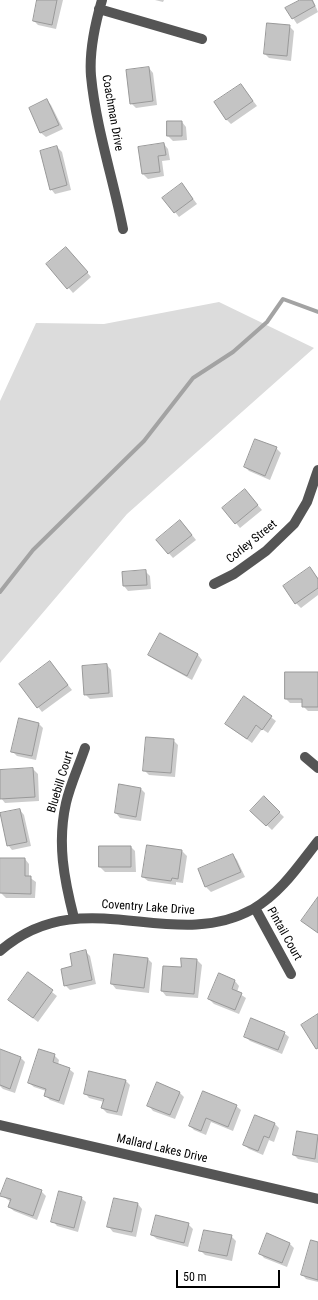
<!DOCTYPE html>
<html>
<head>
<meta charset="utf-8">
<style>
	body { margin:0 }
	#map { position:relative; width:318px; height:1300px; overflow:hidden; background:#fff; font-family:"Roboto Condensed",sans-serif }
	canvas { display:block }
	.scale { position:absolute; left:176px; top:1270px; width:104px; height:18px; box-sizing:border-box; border:2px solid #000; border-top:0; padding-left:5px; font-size:12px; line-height:14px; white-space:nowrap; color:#000; -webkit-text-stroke:3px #fff; paint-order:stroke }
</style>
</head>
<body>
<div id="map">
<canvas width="318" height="1300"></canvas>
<div class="scale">50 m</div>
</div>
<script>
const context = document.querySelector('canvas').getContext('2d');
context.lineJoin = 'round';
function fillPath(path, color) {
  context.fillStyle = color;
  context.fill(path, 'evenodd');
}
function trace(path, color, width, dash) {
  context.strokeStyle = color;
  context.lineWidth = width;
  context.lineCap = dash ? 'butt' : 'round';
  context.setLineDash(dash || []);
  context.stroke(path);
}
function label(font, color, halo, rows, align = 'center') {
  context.font = font + ' "Roboto Condensed",sans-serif';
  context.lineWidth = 3;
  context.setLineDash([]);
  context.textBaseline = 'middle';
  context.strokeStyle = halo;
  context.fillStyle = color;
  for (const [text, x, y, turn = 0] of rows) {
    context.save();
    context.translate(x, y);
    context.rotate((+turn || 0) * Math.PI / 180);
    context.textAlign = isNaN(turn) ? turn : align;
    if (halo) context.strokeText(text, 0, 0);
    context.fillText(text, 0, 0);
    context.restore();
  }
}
const green = new Path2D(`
	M219,302L314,348L127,514L0,663V401L36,323L104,324Z`);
const shadow = new Path2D(`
	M38,0H63L56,29L38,25L34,21Z
	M155,0H164L163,2Z
	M302,0H313L318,12L297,24L287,9Z
	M289,26L294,31L291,61L269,58L265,54Z
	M149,68L153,73L157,105L136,108L131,103Z
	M241,85L257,106L231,124L226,119Z
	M47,100L51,105L63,129L46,137L41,133L30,108Z
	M182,122L186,127L187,140L173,141L168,136Z
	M164,144L168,149L170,160L162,161L164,176L148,179L143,174L139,148Z
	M57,147L62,152L71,190L55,194L51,189Z
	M182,184L197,204L179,217L164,198Z
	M71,253L91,277L73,293L48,264Z
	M276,448L281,453L270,480L249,471L245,467Z
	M249,495L262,510L240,528L236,523Z
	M185,526L196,540L173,558L157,540Z
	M310,569L318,578V595L301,608L296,603Z
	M145,571L150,576L151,589L128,591L124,586L123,573Z
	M160,635L198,655L202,660L192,680L154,659L149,655Z
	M50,662L72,690L42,712L20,684Z
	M107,665L111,670L113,697L90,699L85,694Z
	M318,673V711H308L303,706V703H290L286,699Z
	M245,698L276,721L268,733L262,729L252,743L231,728Z
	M39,724L43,728L36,760L17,756L12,751Z
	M173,740L178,745L175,777L149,775L144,770Z
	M33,769L38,774L39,801L5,803L1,798L0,771Z
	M141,789L145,793L141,821L120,818L116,813Z
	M264,798L284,817L272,830L252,811Z
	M20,810L24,815L31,846L12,850L8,845Z
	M148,846L182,851L187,856L183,883L176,882V885L148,881L143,877Z
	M100,847H131L135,851L136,872H105L100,867Z
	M233,855L237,860L245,877L211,892L206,887L199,870Z
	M0,859H25L29,864V877L36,882L35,898H6L1,893Z
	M85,951L90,956L96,984L70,990L65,985L74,967Z
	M115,955L148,959L152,963L149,993L116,989L112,984Z
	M197,960L202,965L198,998L166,996L162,991L182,968Z
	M28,973L57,996L38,1022L9,1000Z
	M219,975L235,981L239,986L237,992L246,998L239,1014L214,1004L209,999Z
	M284,1033L289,1037L282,1054L250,1041L245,1036Z
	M0,1050L21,1058L25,1062L15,1093L3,1089L0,1086Z
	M54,1055L59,1060L58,1065L69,1069L74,1073L64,1105L50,1100L45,1095L46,1091L34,1087L29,1083Z
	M125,1080L130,1085L122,1116L107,1113L102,1108L104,1102L89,1098L85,1093Z
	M179,1092L184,1097L175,1119L153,1111L149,1106Z
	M203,1092L236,1106L241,1110L233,1131L211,1122L206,1135L194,1130L190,1126Z
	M256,1116L275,1124L279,1128L274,1142L269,1140L263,1155L249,1149L244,1145Z
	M297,1133L318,1136V1163L298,1159L294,1155Z
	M41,1191L46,1196L37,1220L14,1211L9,1207L11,1202L1,1195Z
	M81,1198L86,1202L78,1232L57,1226L53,1221Z
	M138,1204L142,1209L136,1237L113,1232L109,1227Z
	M188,1224L193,1229L188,1247L157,1239L152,1235Z
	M231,1236L236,1241L232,1261L205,1255L201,1251Z
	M289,1243L294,1248L287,1267L264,1258L260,1253Z
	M318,1243V1282L306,1279L302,1274Z`);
const stream = new Path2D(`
	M0,592L33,550L144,441L193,378L233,352L267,322L283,299L318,312`);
const building = new Path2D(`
	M37,0H57L52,25L33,21Z
	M300,0H312L315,6L292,19L285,8Z
	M267,23L290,25L287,56L264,54Z
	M149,67L153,101L130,104L126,70Z
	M241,84L253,101L226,120L214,102Z
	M47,99L59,125L40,133L29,108Z
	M167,121H182V136H167Z
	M164,143L166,155L158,156L160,172L142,174L138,147Z
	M57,146L67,185L50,190L40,151Z
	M182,183L193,199L174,213L162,198Z
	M66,247L88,272L67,289L46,264Z
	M255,439L277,447L265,476L244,467Z
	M245,489L258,505L235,524L222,508Z
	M180,520L192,535L168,554L156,540Z
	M310,567L318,579V588L295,604L283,586Z
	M146,570L147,585L123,586L122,572Z
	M160,633L198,654L187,676L148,655Z
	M50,661L68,685L37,708L19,684Z
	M107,664L109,693L84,695L82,666Z
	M285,672H318V707H302V699H285Z
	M244,696L272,716L262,730L256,725L247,739L225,724Z
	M19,718L39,723L32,756L11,752Z
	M146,737L174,739L171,773L143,771Z
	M33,768L35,797L0,799V770Z
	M119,784L141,788L136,817L115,813Z
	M264,796L280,812L266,826L250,811Z
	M20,809L27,842L7,846L0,813Z
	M147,845L182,850L178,879L172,878L171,881L142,877Z
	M99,846H131V867H99Z
	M233,854L241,872L205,887L198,869Z
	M0,858H25V876H31V894L0,893Z
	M318,897V933L301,921Z
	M86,950L92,980L64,986L61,969L72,966L70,954Z
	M114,954L148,958L144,988L111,984Z
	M181,958L197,959L194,994L161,991L163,966L181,967Z
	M28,972L53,990L33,1018L8,1000Z
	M219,973L235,980L232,989L242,993L235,1010L208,999Z
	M318,1014V1048L316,1049L301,1025Z
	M251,1018L285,1032L278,1050L244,1037Z
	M0,1049L21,1057L10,1089L0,1085Z
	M39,1049L55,1054L53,1062L70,1068L59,1101L44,1096L46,1089L28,1083Z
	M89,1071L126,1080L117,1112L101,1108L104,1099L84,1094Z
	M157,1082L180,1092L170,1115L147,1106Z
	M203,1091L237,1105L228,1127L206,1118L201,1131L189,1126Z
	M255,1115L275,1123L269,1138L264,1136L258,1151L243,1145Z
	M297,1131L318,1135L315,1159L293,1155Z
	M7,1178L42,1190L33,1216L8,1207L11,1199L0,1196Z
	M59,1191L82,1197L74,1228L51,1222Z
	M114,1198L138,1203L132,1232L107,1227Z
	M156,1215L189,1223L184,1243L151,1235Z
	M204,1230L232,1235L227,1256L199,1251Z
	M267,1233L290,1243L282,1263L259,1254Z
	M311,1240L318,1242V1280L301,1275Z`);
const minor = new Path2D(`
	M102,0C95,24 89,51 91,76C96,128 113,178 123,229
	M99,9L202,39
	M214,584L234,574L266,551L294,524L307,502L318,470
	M305,757L318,768
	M255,908L291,974
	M74,918C64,879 57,843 66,803C70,785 79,766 85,748
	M0,951C83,879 170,955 253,909C281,893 299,865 318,841
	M0,1125L318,1199`);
const streetNames = [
	["Coachman Drive",112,113,80],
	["Corley Street",252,542,-39],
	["Bluebill Court",61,782,-73],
	["Coventry Lake Drive",148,908,4],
	["Pintail Court",284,934,61],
	["Mallard Lakes Drive",162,1149,13]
];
fillPath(green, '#dcdcdc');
fillPath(shadow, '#0003');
trace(stream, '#a3a3a3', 4);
fillPath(building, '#c4c4c4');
trace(building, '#999', 1);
trace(minor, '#555', 10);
label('12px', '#000', '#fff', streetNames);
</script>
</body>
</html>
